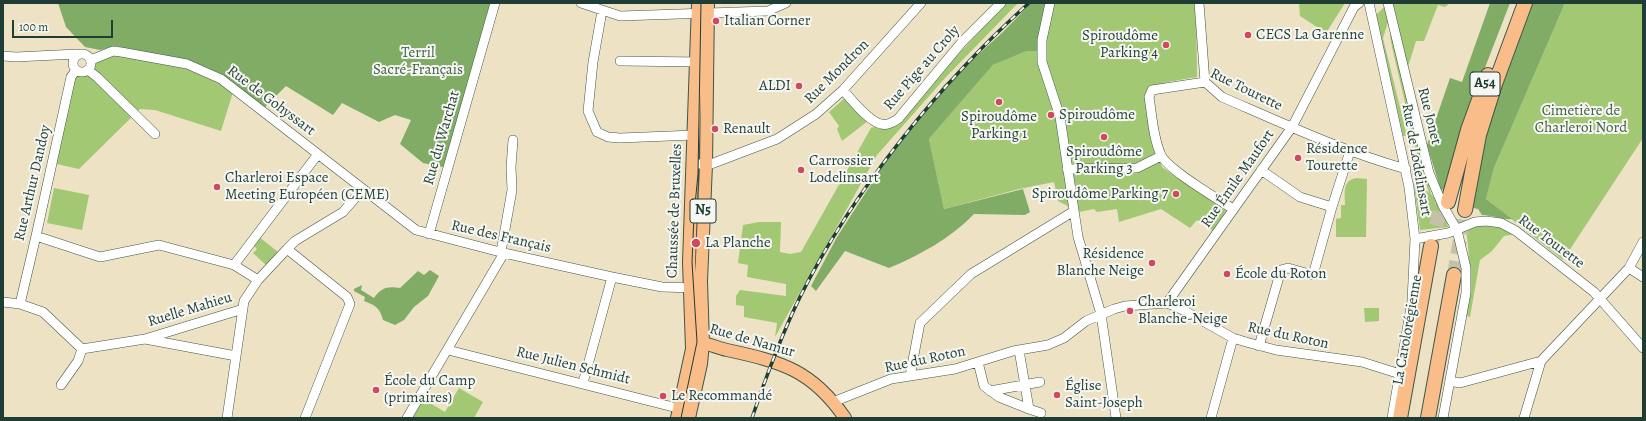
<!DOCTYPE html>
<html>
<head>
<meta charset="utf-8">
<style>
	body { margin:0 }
	#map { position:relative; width:1646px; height:421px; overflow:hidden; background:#eee2c5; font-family:Alegreya,serif }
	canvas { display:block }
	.frame { position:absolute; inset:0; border:4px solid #1f3d34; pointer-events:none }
	.scale { position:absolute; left:12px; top:20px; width:101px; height:18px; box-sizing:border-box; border:2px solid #1f3d34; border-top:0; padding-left:5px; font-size:12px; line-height:14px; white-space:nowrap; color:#1f3d34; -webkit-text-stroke:3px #f6f6f2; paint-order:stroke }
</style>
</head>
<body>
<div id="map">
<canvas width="1646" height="421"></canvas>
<div class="frame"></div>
<div class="scale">100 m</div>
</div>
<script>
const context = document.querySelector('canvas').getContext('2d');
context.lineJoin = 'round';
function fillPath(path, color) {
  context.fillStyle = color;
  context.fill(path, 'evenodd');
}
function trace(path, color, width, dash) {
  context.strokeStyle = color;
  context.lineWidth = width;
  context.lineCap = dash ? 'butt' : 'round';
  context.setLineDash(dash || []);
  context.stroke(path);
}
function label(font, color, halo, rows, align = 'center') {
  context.font = font + ' Alegreya,serif';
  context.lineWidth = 4;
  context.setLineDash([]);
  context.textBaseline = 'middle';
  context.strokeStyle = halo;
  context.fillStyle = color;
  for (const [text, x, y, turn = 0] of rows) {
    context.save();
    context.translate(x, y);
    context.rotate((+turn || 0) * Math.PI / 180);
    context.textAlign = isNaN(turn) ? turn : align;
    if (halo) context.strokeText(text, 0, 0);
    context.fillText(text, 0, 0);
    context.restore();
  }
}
const green = new Path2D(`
	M1006,3H1018L946,77L877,155L775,337L777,323L744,317V306L736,305V296L740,290L786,296V284L747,277L748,265L738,263L743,225L759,222H781L780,252L790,254L801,252L871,128L898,119Z
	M1052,3H1196L1197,77L1167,82L1148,90L1155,144L1162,167L1226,211L1213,231L1197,220L1190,228L1161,209L1119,222L1117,209L1097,212L1094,209L1079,212L1058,201L1054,182L1019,189L944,209L929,139L993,65L1027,51Z
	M1299,3H1345L1326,33L1300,16Z
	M1393,3H1450L1445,7L1438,5L1424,41H1416L1408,67Z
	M1565,3H1643V138L1563,260L1486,199L1494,168Z
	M1385,6L1389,19L1383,38L1407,136H1403L1376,15Z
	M1392,32L1404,77L1416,140L1428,181L1431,194L1445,209L1448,227L1420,230L1414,185L1416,181L1429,193L1418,158L1392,47L1390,36Z
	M95,55L168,56L234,89L221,131L155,110L140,109L79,169L52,163L74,75L89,71Z
	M846,97L868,121L842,141L837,129L839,126L829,112Z
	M1356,178L1367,179L1366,237H1336V219L1341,218V205H1345C1345,193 1342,181 1356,178Z
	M54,188L89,195L82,230L47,223Z
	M1481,221L1497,222L1516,234L1504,236L1492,251L1480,260L1470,317L1467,316C1469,287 1471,259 1466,230Z
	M258,236L278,252L266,265L253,253L257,249L253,245Z
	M1364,308H1379V321L1365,322Z
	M459,388L483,402L474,418L416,417L411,418L423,399L445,412Z`);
const forest = new Path2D(`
	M58,3H495L448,168L423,163L400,144L411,120L395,115L379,122L342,103L333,115L286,86L264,108L191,66L116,46L100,50L85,47L66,27Z
	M1031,3H1047L1040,51H1027L993,65L929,139L944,209L1023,189L1030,212L1025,215L974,214C951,238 920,255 889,268L845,251L816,291L811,286L837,237L888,158L944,85L1003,32Z
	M1490,3H1510L1464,122L1446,186L1441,191L1427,145L1450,78L1462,82Z
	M1527,3H1565L1494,168L1486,199L1512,219C1502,220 1492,215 1482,215L1478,209L1468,207L1486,123Z
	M430,270L439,276L428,296L414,307L404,320L395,325L383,320C380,308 375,305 364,301L365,297L354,291V289L362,285L361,290L374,298C381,288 387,286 400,288L418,271L424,275Z`);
const highwayTunnel = new Path2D(`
	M1431,246L1444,194
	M1454,275L1465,210`);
const minor = new Path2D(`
	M581,3L620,16L768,11L786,3
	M1050,3L1042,40V62L1060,117L1078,237L1101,314L1116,418
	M1199,3L1205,82
	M1369,3L1409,187L1415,239L1412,301L1392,418
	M1388,3L1429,173L1443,206L1457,230L1466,268V293L1443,418
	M602,11L593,62L588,111L597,132L608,137L620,138L694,135
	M73 63a9 9 0 1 1 18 0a9 9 0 1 1-18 0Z
	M3,56L16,57L77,54
	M91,60L113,51L121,52L187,64L221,79L416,230L504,253L612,277L662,287L695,288
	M620,61L702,62
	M88,70L97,77L155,134
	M843,90C852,100 868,121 881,124C887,126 893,122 898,119L962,42L1001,3
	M693,164H711L777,139L816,114L843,90L921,3
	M1067,169L1137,168L1161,156
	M1261,170L1300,197L1332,207
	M1233,209C1217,198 1168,170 1161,155C1153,138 1152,115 1149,97L1152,90L1205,82L1222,97C1282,123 1342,151 1406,169
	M429,234L495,3
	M36,236L100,257L159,245L234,265L258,280
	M1415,239L1448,233L1475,222L1486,221L1501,223L1516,231L1594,292L1643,348
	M287,249L347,297L350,304L305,418
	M501,252L512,190L511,167L513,140
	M234,265L318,154
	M1629,268L1643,277
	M3,302L20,304L43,312L82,349
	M1167,303L1292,127L1354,7L1359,3
	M20,304L36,236L71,77L76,70
	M145,339L243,309
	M1259,346L1281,270L1288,268L1313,275L1332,207L1350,151
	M82,349L145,339L236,356
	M448,350L685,410
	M978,362L984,386L999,397L1029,409L1019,350
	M910,376L920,323L971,274L1074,211
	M1450,381L1460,383L1541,361
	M583,383L612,277
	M61,385L78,361L82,349
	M990,391L1040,382
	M833,402L891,379L955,369L1013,351L1048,345L1064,338L1086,321L1114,309L1125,306L1167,303L1185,311L1233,338L1246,342L1276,350L1362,362L1400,374
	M1029,409L1041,413
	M227,418L244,301L258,280L287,249L295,241L343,212L363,189
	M407,418L504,253
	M1211,418L1233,338
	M1524,418L1541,361L1629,268L1643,242`);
const major = new Path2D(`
	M695,342C706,342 717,348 727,350C782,362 812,370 845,418
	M677,418L692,349L689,262L698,3
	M689,418L701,364L703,343L701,281L706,165L708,3`);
const highway = new Path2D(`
	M1448,202L1468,130L1488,75
	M1465,210L1479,135L1495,84L1525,3
	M1400,418L1431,246
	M1428,418L1454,275`);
const tram = new Path2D(`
	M681,418L697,342L692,262L694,215L698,174L701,3`);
const rail = new Path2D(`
	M752,418C766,377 781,336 800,297C854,189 940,83 1029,3`);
const markers = [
	[716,21,4,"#d1495b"],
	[1248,35,4,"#d1495b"],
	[1166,45,4,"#d1495b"],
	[799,86,4,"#d1495b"],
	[999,102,4,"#d1495b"],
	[1051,115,4,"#d1495b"],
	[715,129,4,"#d1495b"],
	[1104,137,4,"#d1495b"],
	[1298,158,4,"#d1495b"],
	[801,170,4,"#d1495b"],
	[217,187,4,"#d1495b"],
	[1176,194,4,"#d1495b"],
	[696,243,5,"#d1495b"],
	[1152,263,4,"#d1495b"],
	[1227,274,4,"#d1495b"],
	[1130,311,4,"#d1495b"],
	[376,390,4,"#d1495b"],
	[1057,395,4,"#d1495b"],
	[663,396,4,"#d1495b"]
];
const shields = [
	[1485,84,30],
	[703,211,26]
];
const shieldNames = [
	["A54",1485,84],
	["N5",703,211]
];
const poiNames = [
	["Italian Corner",724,21],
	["CECS La Garenne",1256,35],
	["Spiroudôme",1158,36,"right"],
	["Parking 4",1158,53,"right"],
	["ALDI",791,86,"right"],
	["Spiroudôme",1059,115],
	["Spiroudôme",999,117,"center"],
	["Parking 1",999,134,"center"],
	["Renault",723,129],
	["Résidence",1306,149],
	["Tourette",1306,166],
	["Spiroudôme",1104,152,"center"],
	["Parking 3",1104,169,"center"],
	["Carrossier",809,161],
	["Lodelinsart",809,178],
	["Charleroi Espace",225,178],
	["Meeting Européen (CEME)",225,195],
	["Spiroudôme Parking 7",1168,194,"right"],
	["La Planche",705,243],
	["Résidence",1144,254,"right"],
	["Blanche Neige",1144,271,"right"],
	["École du Roton",1235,274],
	["Charleroi",1138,302],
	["Blanche-Neige",1138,319],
	["École du Camp",384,381],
	["(primaires)",384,398],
	["Église",1065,386],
	["Saint-Joseph",1065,403],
	["Le Recommandé",671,396]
];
const parkNames = [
	["Terril",418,53],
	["Sacré-Français",418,70],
	["Cimetière de",1581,111],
	["Charleroi Nord",1581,128]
];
const streetNames = [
	["Rue Pige au Croly",922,68,-49],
	["Rue Mondron",837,72,-45],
	["Rue Tourette",1246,90,26],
	["Rue de Gohyssart",271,101,37],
	["Rue Jonet",1429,116,76],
	["Rue du Warchat",442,138,-74],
	["Rue de Lodelinsart",1416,160,80],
	["Rue Émile Maufort",1238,179,-55],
	["Rue Arthur Dandoy",33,183,-77],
	["Chaussée de Bruxelles",675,211,-88],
	["Rue des Français",501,237,13],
	["Rue Tourette",1551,242,37],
	["Ruelle Mahieu",190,310,-17],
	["La Carolorégienne",1408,330,-80],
	["Rue du Roton",1288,336,12],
	["Rue de Namur",752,341,16],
	["Rue du Roton",925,360,-12],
	["Rue Julien Schmidt",573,366,14]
];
fillPath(green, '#a2c873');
fillPath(forest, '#81ac65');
trace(highwayTunnel, '#c5c1a8', 14, [14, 7]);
trace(minor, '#3e564a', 10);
trace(major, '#3e564a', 14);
trace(highway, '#3e564a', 16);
trace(minor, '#fff', 9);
trace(major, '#f9bd89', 12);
trace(highway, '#f9bd89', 14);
trace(tram, '#1f3d34', 1);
trace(rail, '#1f3d34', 3.5);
trace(rail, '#f6f6f2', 2, [6]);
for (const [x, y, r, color] of markers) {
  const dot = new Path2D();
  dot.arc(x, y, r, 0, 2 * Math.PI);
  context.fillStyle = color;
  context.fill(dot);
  trace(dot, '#f6f6f2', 1.5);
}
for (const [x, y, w] of shields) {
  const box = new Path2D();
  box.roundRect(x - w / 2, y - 12, w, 24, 3);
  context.fillStyle = '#f6f6f2';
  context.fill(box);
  trace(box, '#1f3d34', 1);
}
label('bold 14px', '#1f3d34', null, shieldNames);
label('15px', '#1f3d34', '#f6f6f2', poiNames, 'left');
label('15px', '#406044', '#f6f6f2', parkNames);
label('15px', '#1f3d34', '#f6f6f2', streetNames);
</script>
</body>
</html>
